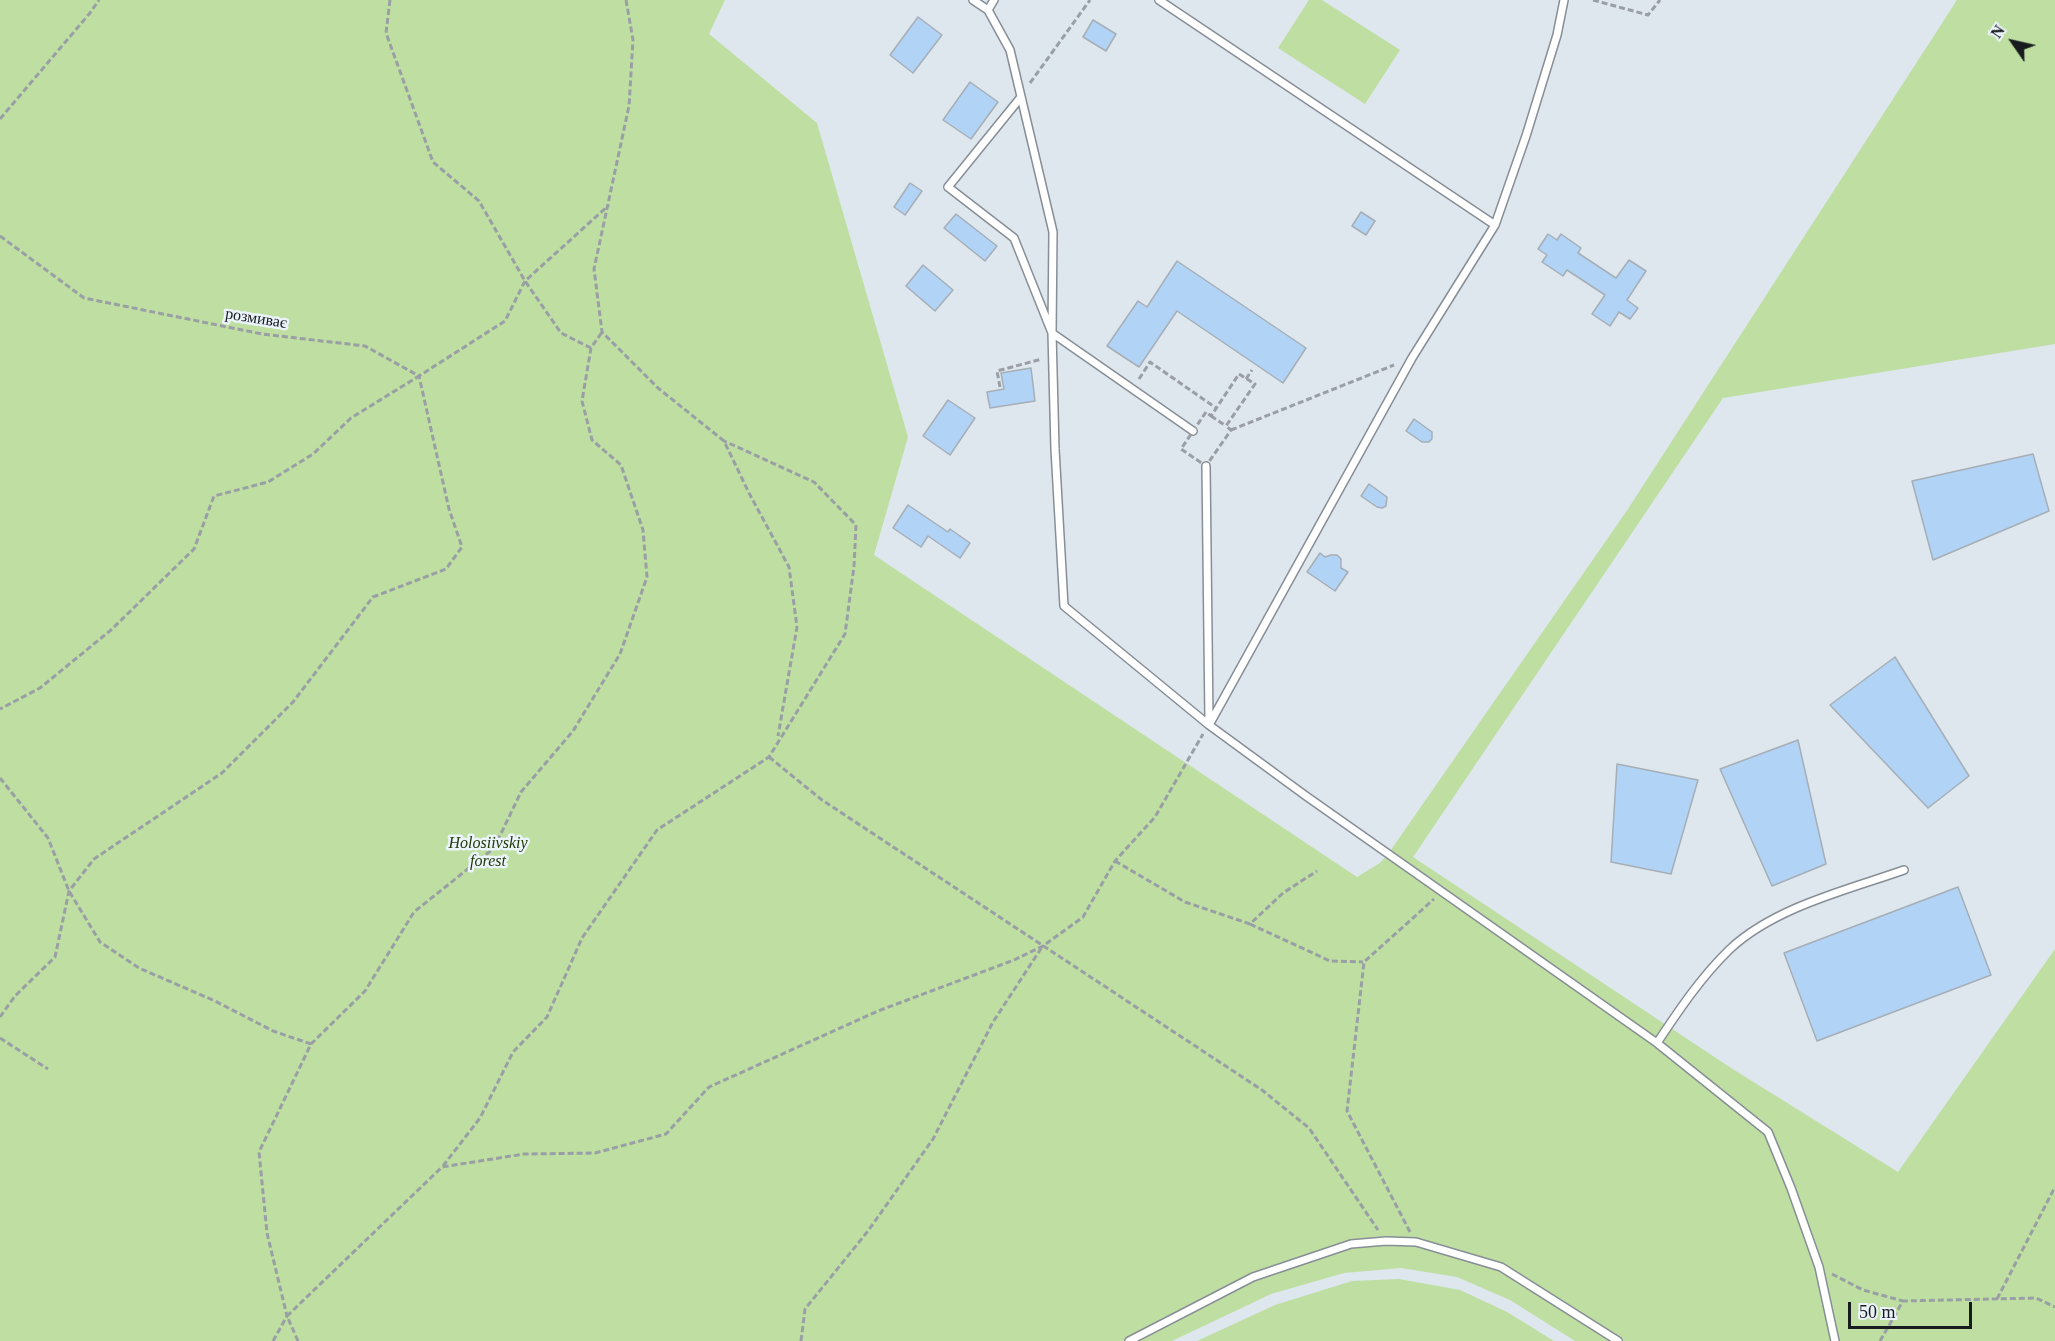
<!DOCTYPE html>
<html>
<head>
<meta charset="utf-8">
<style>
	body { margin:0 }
	#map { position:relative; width:2055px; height:1341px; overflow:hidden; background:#dee6ee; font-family:Georgia,serif }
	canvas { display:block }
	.north { position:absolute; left:1983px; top:12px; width:60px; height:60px; -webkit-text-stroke:4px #ebf3fb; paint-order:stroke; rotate:304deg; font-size:16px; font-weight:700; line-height:24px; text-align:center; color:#191c1f }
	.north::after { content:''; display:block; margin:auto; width:21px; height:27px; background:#191c1f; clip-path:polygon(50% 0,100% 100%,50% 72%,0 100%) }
	.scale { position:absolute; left:1848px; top:1302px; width:124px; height:27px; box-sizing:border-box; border:3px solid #191c1f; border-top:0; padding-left:8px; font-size:18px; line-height:21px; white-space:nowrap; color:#191c1f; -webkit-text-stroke:4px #ebf3fb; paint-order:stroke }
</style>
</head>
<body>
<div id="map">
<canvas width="2055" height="1341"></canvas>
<div class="north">N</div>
<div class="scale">50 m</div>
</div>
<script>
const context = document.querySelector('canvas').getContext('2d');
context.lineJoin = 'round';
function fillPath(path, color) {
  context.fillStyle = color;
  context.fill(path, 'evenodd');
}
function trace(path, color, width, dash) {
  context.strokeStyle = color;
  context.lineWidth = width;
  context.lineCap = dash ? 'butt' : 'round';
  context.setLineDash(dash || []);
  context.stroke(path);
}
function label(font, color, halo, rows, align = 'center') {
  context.font = font + ' Georgia,serif';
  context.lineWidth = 5;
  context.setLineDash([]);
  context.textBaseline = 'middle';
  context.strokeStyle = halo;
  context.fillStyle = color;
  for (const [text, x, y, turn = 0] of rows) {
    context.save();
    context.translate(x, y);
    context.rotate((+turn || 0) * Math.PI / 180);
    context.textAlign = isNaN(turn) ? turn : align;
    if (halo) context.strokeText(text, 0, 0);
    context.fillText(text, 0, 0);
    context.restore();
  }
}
const green = new Path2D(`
	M0,0H725L709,34L817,123L908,437L874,555L1357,877L1380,863L1388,854L1626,512L1957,0H2055V344L1723,398L1413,857L1731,1068L1898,1172L2055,949V1341H1575L1510,1300L1457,1277L1401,1268L1344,1273L1271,1294L1172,1341H0Z
	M1309,0H1322L1400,50L1365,104L1278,48Z
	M1399,1279L1460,1290L1507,1312L1554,1341H1197L1275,1305L1352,1281Z`);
const building = new Path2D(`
	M918,17L942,35L913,73L890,55Z
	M1093,20L1116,34L1106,51L1083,37Z
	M970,82L998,102L971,139L943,120Z
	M910,183L922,191L905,215L894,207Z
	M1361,212L1375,221L1366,235L1352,226Z
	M956,214L997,246L985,261L944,228Z
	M1548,234L1557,240L1561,234L1581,248L1578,253L1616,278L1629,260L1646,271L1627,300L1638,308L1630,319L1619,312L1610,326L1592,314L1605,295L1567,270L1563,276L1542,262L1547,255L1538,249Z
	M1177,261L1306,348L1283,383L1177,311L1139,367L1107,346L1138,301L1147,307Z
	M923,265L953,290L935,311L906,286Z
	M1031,368L1035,401L990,408L987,392L1004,389L1001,373Z
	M948,400L975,418L950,455L923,436Z
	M1414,419L1432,432V439L1429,442H1422L1406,431Z
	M2033,454L2049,511L1933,560L1912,481Z
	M1369,484L1387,497L1386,506L1382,508L1377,507L1361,496Z
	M908,505L948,532L950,529L970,543L960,558L928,536L921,547L893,528Z
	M1320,553L1325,557L1331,555H1337L1341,559V568L1348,572L1335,591L1307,572Z
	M1895,657L1969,776L1928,808L1830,705Z
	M1798,740L1826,864L1772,886L1720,769Z
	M1617,764L1698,780L1671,874L1611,862Z
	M1958,887L1991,975L1817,1041L1784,953Z`);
const path = new Path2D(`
	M390,0L386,33L433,162L479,201L525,281L561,333L591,348
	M626,0L633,40L629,106L594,269L602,332L658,388L724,441L749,493L789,567L797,627L778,736
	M1593,0L1648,15L1660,0
	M1030,83L1090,0
	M0,119L90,13L99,0
	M0,236L84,298L262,334L365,346L419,376L351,418L313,454L268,482L214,496L194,549L111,630L40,688L0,709
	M1239,374L1255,384L1226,426L1231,430L1206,466L1181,449L1206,412L1211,416Z
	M1139,379L1150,362L1216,408
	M1246,379L1252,370
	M1000,387L997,371L1042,359
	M1211,416L1226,426
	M1231,430L1394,365
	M769,757L822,800L1262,1090L1309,1128L1378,1230
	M0,778L48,838L69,891L100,942L139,968L215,1001L273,1031L311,1044
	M1115,861L1185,902L1250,924L1283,893L1317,871
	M1250,924L1330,961L1363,962
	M0,1017L15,996L55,957L69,891L94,859L222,773L293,702L373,597L446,569L462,547L449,509L419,376L505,321L525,281L609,205
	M0,1038L48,1069
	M443,1166L480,1118L513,1052L547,1017L582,938L657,830L769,757L845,634L854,566L856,525L814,482L724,441
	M1410,1232L1347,1111L1364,962L1434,899
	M1832,1274L1863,1290L1903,1301
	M1997,1299L2055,1187
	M273,1341L287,1316L267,1233L259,1152L311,1044L365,991L414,912L494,848L521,792L573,731L620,654L647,577L643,530L621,465L592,440L582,401L591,348L602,332
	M298,1341L287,1316L442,1167L524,1154L595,1153L666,1134L709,1087L878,1011L1014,960L1043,946L1083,917L1115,861L1155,817L1203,734
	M801,1341L805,1309L868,1231L933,1139L993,1022L1042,947
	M1880,1341L1903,1301L2036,1298L2055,1307`);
const service = new Path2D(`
	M973,0L988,10L1010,50L1053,232L1052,333L1055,449L1064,606L1209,725L1306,796L1657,1043L1768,1132L1791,1188L1819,1267L1835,1341
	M1159,0L1495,225
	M988,10L994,0
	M1021,97L948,187L1014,238L1052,333L1193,431
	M1206,466L1209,722
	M1209,725L1412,358L1495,225L1526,136L1557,35L1564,0
	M1657,1043C1679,1010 1701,977 1730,949C1775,907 1847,890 1904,870
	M1129,1341L1253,1277L1351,1244L1386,1241L1416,1242L1501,1267L1618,1341`);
const streetNames = [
	["розмиває",256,319,9]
];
const parkNames = [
	["Holosiivskiy",488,844],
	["forest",488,862]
];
fillPath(green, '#bedfa1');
fillPath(building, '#b1d3f6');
trace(building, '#a6aeb6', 1.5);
trace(service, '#878e96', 10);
trace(path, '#999fa5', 3, [6, 3]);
trace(service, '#fff', 7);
label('16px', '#191c1f', '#ebf3fb', streetNames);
label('italic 16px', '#243a07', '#ebf3fb', parkNames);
</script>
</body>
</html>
